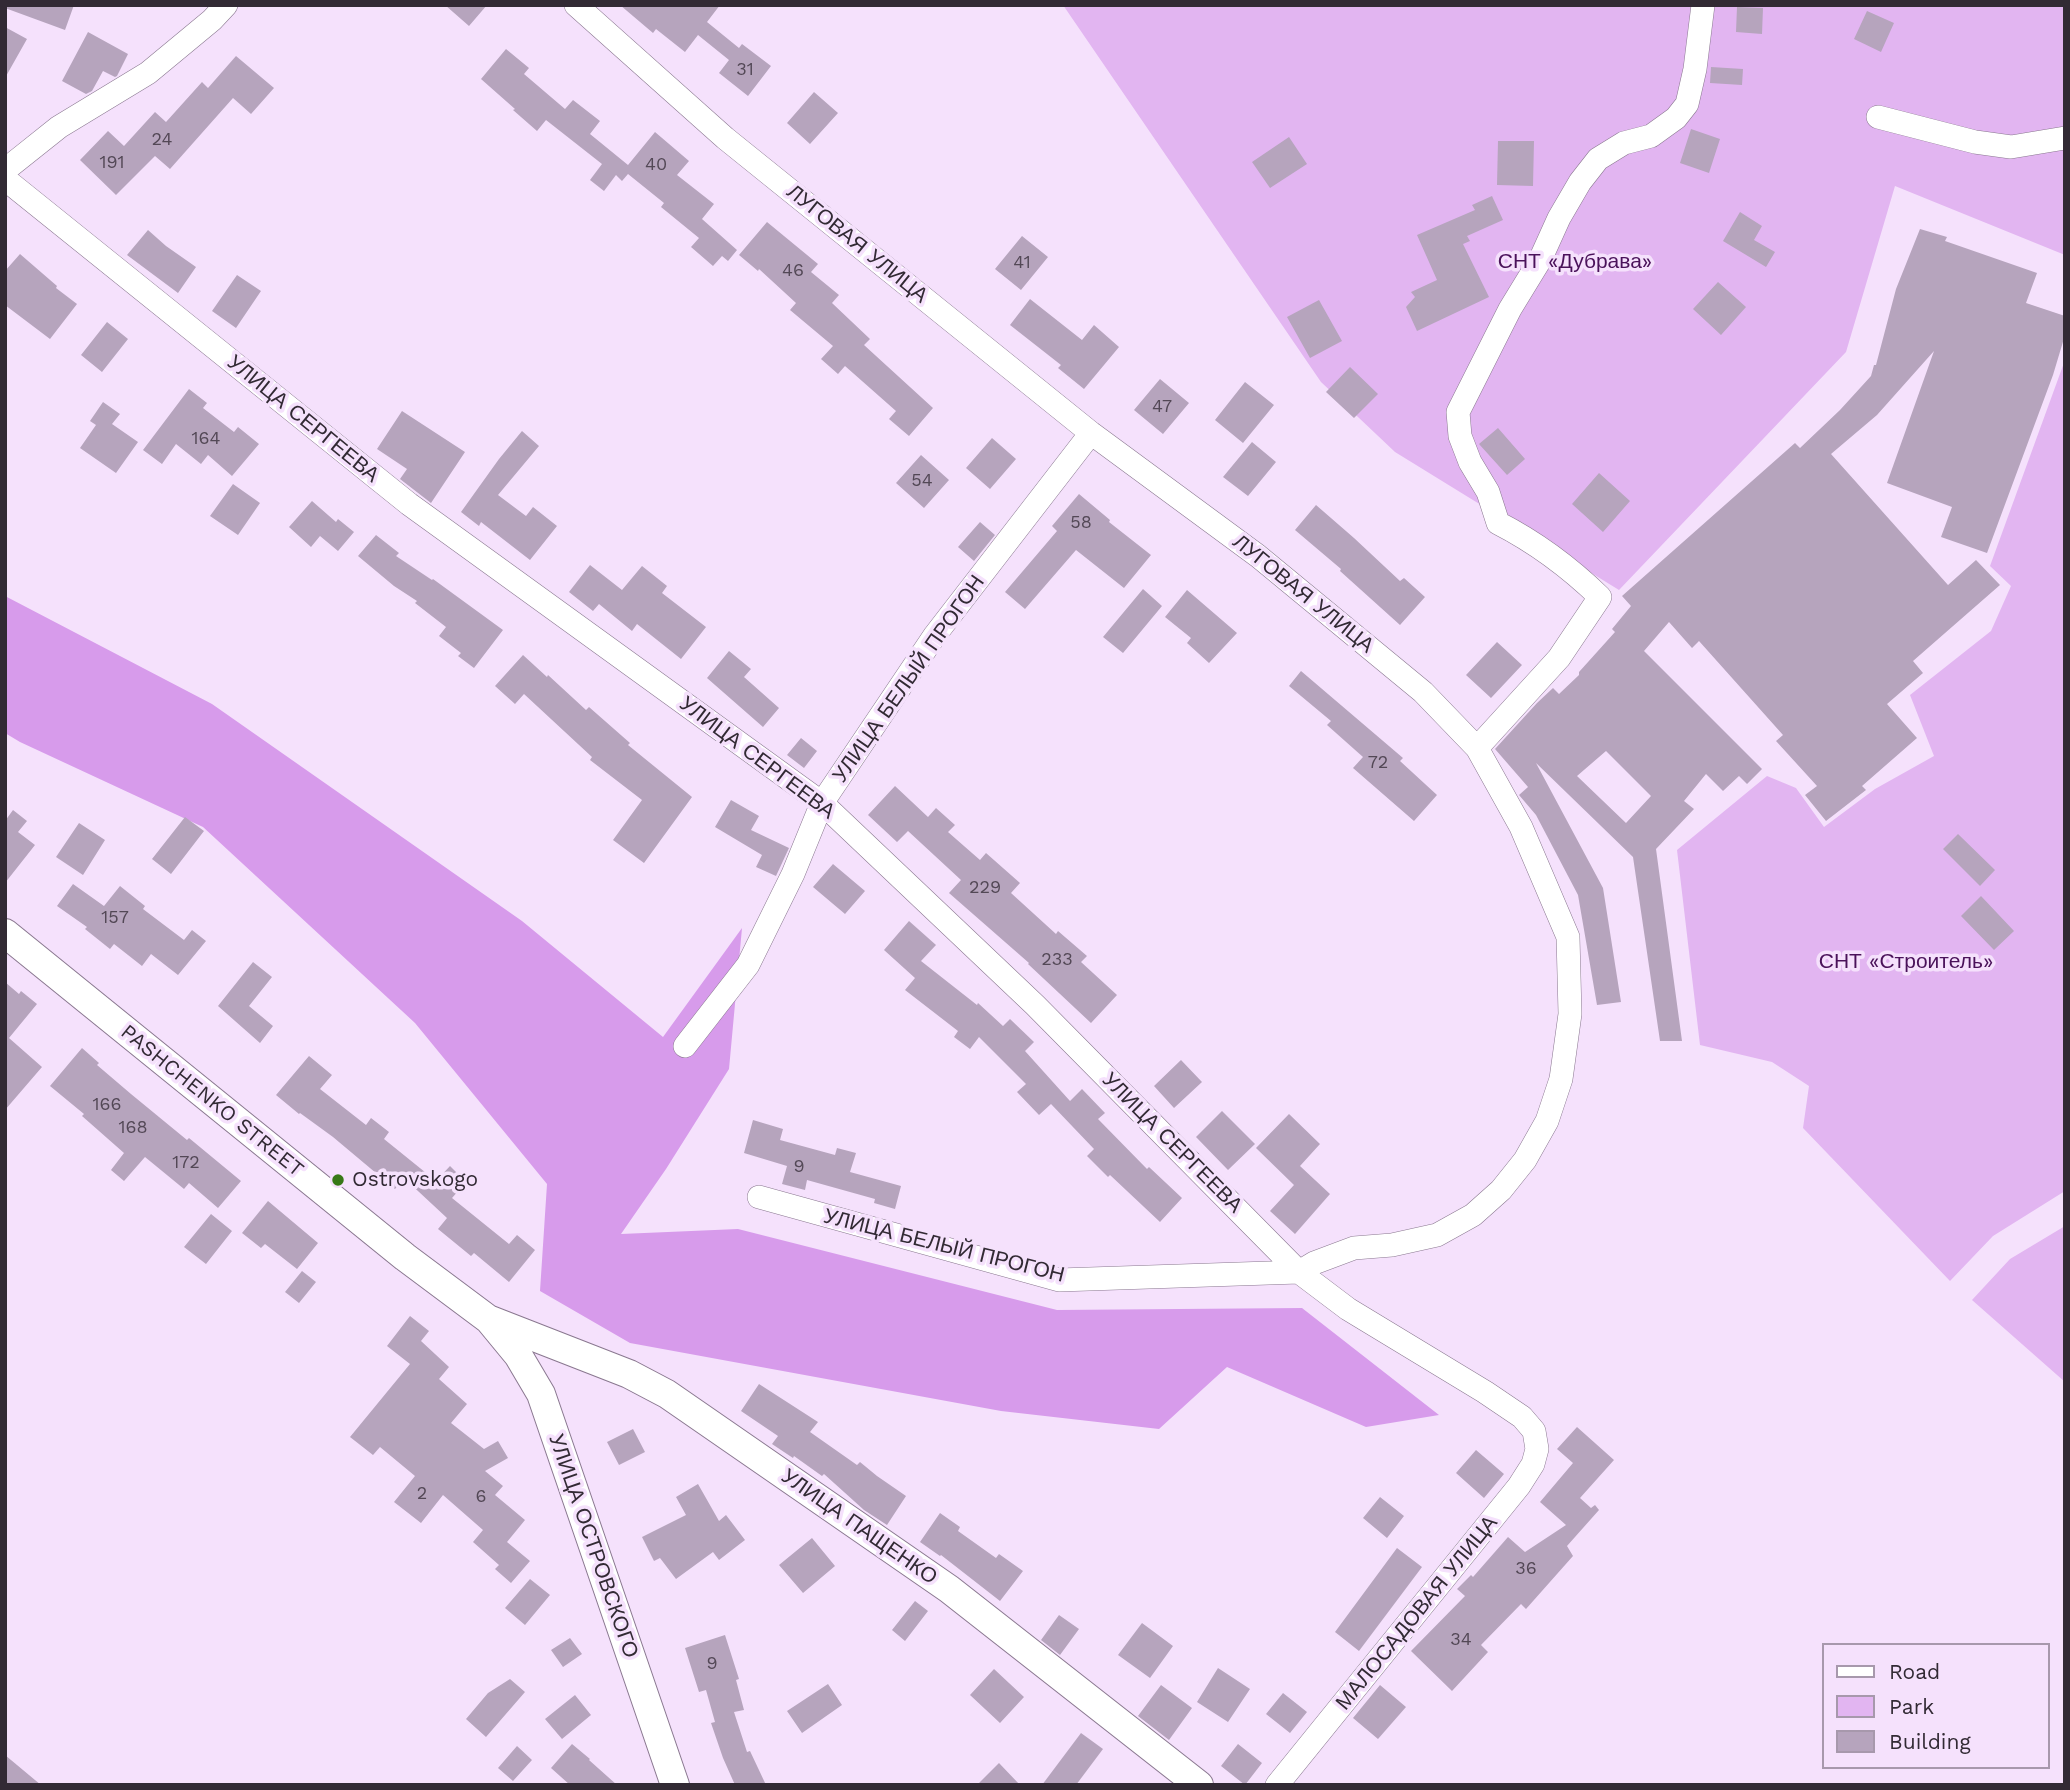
<!DOCTYPE html>
<html>
<head>
<meta charset="utf-8">
<style>
	body { margin:0 }
	#map { position:relative; width:2070px; height:1790px; overflow:hidden; background:#f5e1fc; font-family:"Work Sans",sans-serif }
	canvas { display:block }
	.frame { position:absolute; inset:0; border:7px solid #322a34; pointer-events:none }
	.legend { position:absolute; left:1822px; top:1643px; width:228px; height:126px; box-sizing:border-box; background:#f5e1fc; border:2px solid #a798ac; margin:0; padding:9px 12px; list-style:none; font-size:21px; color:#322a34 }
	.legend li { display:flex; align-items:center; gap:14px; height:35px }
	.legend b { width:35px; border:2px solid #a798ac }
</style>
</head>
<body>
<div id="map">
<canvas width="2070" height="1790"></canvas>
<div class="frame"></div>
<ul class="legend">
<li><b style="height:9px;background:#fff"></b>Road</li>
<li><b style="height:19px;background:#e2b5f1"></b>Park</li>
<li><b style="height:19px;background:#b6a4bd"></b>Building</li>
</ul>
</div>
<script>
const context = document.querySelector('canvas').getContext('2d');
context.lineJoin = 'round';
function fillPath(path, color) {
  context.fillStyle = color;
  context.fill(path, 'evenodd');
}
function trace(path, color, width, dash) {
  context.strokeStyle = color;
  context.lineWidth = width;
  context.lineCap = dash ? 'butt' : 'round';
  context.setLineDash(dash || []);
  context.stroke(path);
}
function label(font, color, halo, rows, align = 'center') {
  context.font = font + ' "Work Sans",sans-serif';
  context.lineWidth = 7;
  context.setLineDash([]);
  context.textBaseline = 'middle';
  context.strokeStyle = halo;
  context.fillStyle = color;
  for (const [text, x, y, turn = 0] of rows) {
    context.save();
    context.translate(x, y);
    context.rotate((+turn || 0) * Math.PI / 180);
    context.textAlign = isNaN(turn) ? turn : align;
    if (halo) context.strokeText(text, 0, 0);
    context.fillText(text, 0, 0);
    context.restore();
  }
}
const green = new Path2D(`
	M1063,5H2065V255L1895,186L1846,352L1619,590L1395,452L1321,382Z
	M2065,360V1191L1993,1236L1950,1281L1803,1128L1809,1086L1772,1062L1700,1045L1677,850L1767,776L1796,788L1824,827L1875,789L1934,756L1910,695L1991,631L2011,586L1990,566Z
	M2065,1226V1382L1972,1300L2010,1259Z`);
const forest = new Path2D(`
	M5,596L212,704L522,921L663,1037L742,928L729,1069L666,1169L621,1234L738,1229L1057,1310L1302,1308L1439,1415L1366,1427L1227,1367L1159,1429L1001,1411L630,1343L540,1291L547,1184L415,1023L203,827L20,742L5,733Z`);
const building = new Path2D(`
	M5,5H74L65,30L5,8Z
	M445,5H487L469,26Z
	M620,5H720L707,22L739,48L742,44L771,66L748,96L719,73L729,60L698,35L685,52L656,29L653,33Z
	M1737,7L1763,8L1762,34L1736,32Z
	M1867,11L1894,23L1881,52L1854,39Z
	M5,27L27,39L5,78Z
	M88,32L128,54L117,76L115,77L103,71L92,91L86,94L62,81Z
	M506,49L529,68L524,74L565,109L573,100L600,121L590,134L628,165L655,132L689,161L677,175L714,204L702,219L737,250L728,261L722,256L713,266L691,247L699,238L661,207L664,203L628,174L622,181L616,175L604,191L590,180L602,164L546,120L537,131L513,110L515,109L481,79Z
	M236,56L274,88L251,114L233,98L170,169L155,156L116,195L80,160L108,131L124,146L155,112L166,122L202,82L208,88Z
	M1711,67L1743,69L1742,85L1710,83Z
	M814,92L838,113L810,144L787,123Z
	M1691,129L1720,139L1709,173L1680,163Z
	M1289,137L1307,164L1270,188L1252,162Z
	M1498,141H1534L1533,186L1497,185Z
	M1492,196L1503,220L1467,236L1470,241L1463,244L1489,297L1417,331L1406,307L1415,297L1411,292L1437,280L1417,235L1475,210L1472,205Z
	M1740,212L1762,226L1754,240L1775,252L1766,267L1723,241Z
	M767,222L818,264L811,272L839,295L832,303L870,339L864,345L933,408L909,436L889,419L896,411L845,366L838,374L821,359L833,346L790,310L796,303L759,269L758,271L739,255Z
	M1920,229L1947,237L1945,241L2037,273L2026,303L2065,316V335L2053,375L1987,553L1941,537L1952,507L1887,483L1934,351L1877,415L1831,454L1948,585L1976,560L2000,585L1913,661L1923,673L1887,704L1917,738L1862,786L1866,790L1826,821L1805,795L1817,786L1776,741L1783,735L1699,641L1692,648L1669,622L1644,651L1762,769L1747,784L1739,776L1723,791L1706,774L1684,801L1694,809L1656,849L1682,1041H1660L1633,857L1536,763L1603,888L1621,1002L1597,1005L1578,895L1536,815L1519,795L1528,787L1495,749L1537,703L1553,688L1559,694L1579,675V672L1615,632L1612,629L1631,606L1622,596L1795,443L1800,448L1840,410L1871,376L1874,365H1876L1896,289ZM1606,751L1651,796L1626,823L1577,776Z
	M148,230L166,246L196,267L178,293L127,255Z
	M1022,236L1048,257L1021,290L995,269Z
	M20,254L57,286L56,288L77,304L50,339L5,305V271Z
	M237,275L261,291L236,328L212,311Z
	M1718,282L1746,307L1721,335L1693,309Z
	M1030,299L1082,340L1094,325L1119,347L1084,389L1058,368L1061,365L1010,325Z
	M1319,300L1342,341L1310,358L1287,317Z
	M107,322L128,339L102,372L81,355Z
	M1350,367L1378,394L1354,418L1326,392Z
	M1160,379L1189,403L1163,434L1134,410Z
	M1245,382L1274,405L1243,443L1215,420Z
	M189,389L207,403L203,408L234,432L238,427L259,444L232,476L208,455L201,464L176,444L162,464L143,450Z
	M103,402L120,414L112,424L138,442L116,473L80,448L96,425L90,421Z
	M402,411L465,452L431,503L400,479L407,469L377,449Z
	M1498,428L1525,459L1507,475L1479,444Z
	M522,431L539,446L498,495L526,516L533,507L557,526L530,560L481,522L479,526L461,512L499,459Z
	M992,438L1016,459L990,489L966,468Z
	M1252,442L1276,462L1248,496L1223,477Z
	M921,455L949,480L924,508L896,483Z
	M1599,473L1630,501L1603,532L1572,504Z
	M233,484L260,503L238,535L210,516Z
	M1079,494L1110,520L1109,522L1151,555L1124,588L1076,550L1025,609L1005,592L1057,531L1052,526Z
	M312,501L336,522L338,519L354,532L338,551L320,536L311,547L289,527Z
	M1316,505L1354,538L1400,581L1404,578L1425,597L1400,625L1340,571L1341,569L1295,530Z
	M980,522L995,535L974,561L958,547Z
	M376,535L399,553L396,556L432,580L433,579L503,630L474,668L458,656L461,653L439,636L446,627L415,603L417,601L394,586L358,556Z
	M590,565L622,590L642,566L667,586L662,593L706,627L681,659L637,624L632,631L599,604L593,611L569,592Z
	M1143,589L1162,606L1123,653L1103,637Z
	M1187,590L1237,633L1209,663L1187,643L1191,638L1165,617Z
	M1497,642L1522,665L1491,698L1466,675Z
	M729,651L751,669L744,677L779,708L763,727L707,678Z
	M523,655L547,677L548,675L586,710L589,707L630,743L628,745L692,797L644,863L613,840L642,800L590,760L592,757L524,694L515,704L495,686Z
	M1301,671L1403,758L1400,761L1437,795L1414,821L1353,768L1363,757L1327,725L1331,721L1289,686Z
	M801,738L817,751L804,768L787,755Z
	M895,786L928,817L936,808L955,825L948,832L980,860L986,853L1020,883L1011,893L1056,934L1058,931L1087,956L1081,962L1117,995L1091,1023L1028,964L1029,963L949,893L961,880L908,831L897,842L868,815Z
	M731,800L759,816L751,830L789,848L776,876L756,867L762,855L715,827Z
	M13,810L27,821L18,832L35,845L5,883V821Z
	M185,817L204,831L171,874L152,859Z
	M79,823L105,840L83,875L56,857Z
	M1958,834L1995,870L1980,886L1943,849Z
	M833,864L865,891L845,914L813,887Z
	M73,884L104,906L120,886L145,906L143,909L184,940L192,930L206,941L178,975L151,954L142,966L114,944L110,949L85,929L87,927L57,906Z
	M1981,896L2014,931L1994,950L1961,916Z
	M909,921L936,945L921,961L977,1005L978,1003L1003,1026L1010,1019L1034,1042L1025,1051L1070,1101L1082,1089L1105,1113L1098,1119L1147,1169L1149,1167L1182,1198L1160,1222L1110,1175L1108,1177L1087,1156L1094,1149L1051,1104L1039,1115L1017,1092L1026,1084L979,1037L970,1049L954,1037L958,1031L905,990L915,978L884,950Z
	M253,962L272,977L249,1006L273,1026L260,1043L218,1006Z
	M5,982L19,994L21,991L37,1004L9,1038L42,1067L5,1110Z
	M82,1048L99,1063L97,1065L131,1094L187,1140L189,1138L241,1181L218,1208L189,1183L184,1189L145,1157L124,1181L111,1170L124,1153L82,1116L84,1114L50,1086Z
	M309,1056L332,1075L320,1089L366,1125L371,1118L389,1132L384,1139L436,1181L450,1166L466,1182L452,1198L509,1244L517,1235L535,1250L509,1282L474,1253L471,1256L438,1229L447,1218L404,1178L395,1189L333,1137L300,1113L299,1114L276,1095Z
	M1181,1060L1202,1082L1174,1108L1154,1086Z
	M1222,1111L1255,1144L1228,1170L1196,1137Z
	M1289,1114L1320,1144L1300,1166L1330,1194L1295,1234L1270,1211L1294,1185L1256,1148Z
	M753,1120L783,1129L780,1140L835,1155L837,1148L856,1153L850,1172L901,1186L895,1209L874,1203L875,1199L807,1180L805,1190L782,1184L787,1166L744,1153Z
	M268,1201L318,1243L297,1269L265,1244L261,1248L242,1233Z
	M211,1214L232,1231L206,1264L184,1247Z
	M302,1271L316,1282L299,1303L285,1292Z
	M410,1316L429,1331L421,1341L449,1367L439,1379L467,1404L451,1423L484,1449L498,1441L508,1458L485,1471L503,1486L495,1495L525,1520L507,1542L530,1561L511,1583L495,1569L499,1565L473,1542L483,1530L443,1495L421,1523L394,1502L415,1476L380,1447L373,1455L350,1437L410,1364L387,1346Z
	M759,1384L818,1422L810,1432L857,1465L860,1462L877,1476L906,1496L887,1525L864,1510L824,1474L822,1476L794,1456L793,1458L772,1444L778,1436L741,1411Z
	M1577,1427L1614,1460L1580,1498L1591,1508L1595,1505L1599,1510L1567,1546L1573,1556L1526,1609L1521,1604L1481,1645L1488,1652L1452,1691L1411,1651L1465,1596L1457,1589L1471,1575L1473,1577L1508,1537L1525,1552L1566,1525L1540,1502L1573,1463L1557,1449Z
	M633,1429L645,1452L619,1465L607,1442Z
	M1476,1450L1504,1474L1484,1498L1456,1473Z
	M698,1484L719,1521L726,1515L745,1540L719,1560L713,1552L676,1579L660,1558L654,1561L642,1537L686,1515L676,1497Z
	M1380,1497L1404,1516L1387,1538L1363,1518Z
	M940,1513L960,1527L958,1531L996,1558L999,1554L1023,1571L1000,1601L941,1555L940,1556L920,1542Z
	M812,1538L835,1566L803,1593L779,1565Z
	M1397,1548L1422,1567L1359,1651L1335,1632Z
	M530,1579L550,1595L525,1625L505,1608Z
	M915,1601L928,1611L905,1641L892,1630Z
	M1059,1615L1079,1629L1060,1655L1041,1640Z
	M1142,1623L1173,1646L1150,1678L1118,1655Z
	M725,1635L739,1679L736,1680L744,1710L734,1712L747,1752L750,1751L766,1785H735L723,1758L711,1723L715,1722L706,1690L699,1692L685,1648Z
	M570,1638L582,1654L563,1667L551,1650Z
	M1218,1668L1250,1689L1228,1722L1197,1702Z
	M994,1669L1024,1697L1000,1723L970,1695Z
	M510,1679L525,1692L486,1737L466,1719L488,1693Z
	M828,1684L842,1705L802,1733L787,1711Z
	M1161,1685L1192,1708L1169,1740L1138,1716Z
	M1380,1685L1406,1707L1378,1739L1353,1718Z
	M1283,1693L1307,1712L1290,1733L1266,1714Z
	M575,1695L591,1715L562,1739L545,1719Z
	M1081,1733L1103,1749L1076,1785H1042Z
	M572,1744L590,1759L589,1760L617,1785H570L551,1768Z
	M1238,1744L1262,1763L1245,1785L1221,1766Z
	M517,1746L532,1760L513,1781L498,1768Z
	M5,1755L41,1785H5Z
	M999,1763L1020,1785H977Z`);
const minor = new Path2D(`
	M576,5L725,138L1091,433L1258,556L1423,692L1477,748L1521,827L1568,937L1570,1014L1561,1079L1547,1121L1525,1160L1501,1190L1473,1215L1437,1235L1392,1245L1354,1248L1314,1263L1299,1272L1059,1280L759,1197
	M1878,117L1975,142L2011,147L2065,138
	M5,170L59,127L148,73L212,20L226,5
	M5,179L409,504L822,803L1035,1005L1299,1272L1348,1309L1485,1392L1522,1417L1534,1431L1537,1449L1533,1464L1519,1486L1277,1785
	M1477,748L1559,658L1600,597C1569,567 1537,543 1498,523L1488,492L1470,462L1460,436L1458,412L1510,309L1540,260L1559,218L1580,182L1598,159L1624,143L1651,136L1676,118L1687,104L1695,69L1703,5
	M685,1046L748,965L793,874L822,803L935,635L1091,433`);
const tertiary = new Path2D(`
	M5,933L405,1257L488,1319L629,1374L667,1394L949,1589L1199,1785
	M490,1321L518,1355L541,1394L675,1785`);
const markers = [
	[338,1180,7,"#377817"]
];
const numberNames = [
	["31",745,70],
	["24",162,140],
	["191",112,163],
	["40",656,165],
	["41",1022,263],
	["46",793,271],
	["47",1162,407],
	["164",206,439],
	["54",922,481],
	["58",1081,523],
	["72",1378,763],
	["229",985,888],
	["157",115,918],
	["233",1057,960],
	["166",107,1105],
	["168",133,1128],
	["172",186,1163],
	["9",799,1167],
	["2",422,1494],
	["6",481,1497],
	["36",1526,1569],
	["34",1461,1640],
	["9",712,1664]
];
const streetNames = [
	["ЛУГОВАЯ УЛИЦА",857,244,39],
	["УЛИЦА СЕРГЕЕВА",303,419,39],
	["ЛУГОВАЯ УЛИЦА",1303,594,39],
	["УЛИЦА БЕЛЫЙ ПРОГОН",909,679,-55],
	["УЛИЦА СЕРГЕЕВА",757,758,37],
	["PASHCHENKO STREET",212,1101,39],
	["УЛИЦА СЕРГЕЕВА",1172,1143,45],
	["УЛИЦА БЕЛЫЙ ПРОГОН",944,1246,14],
	["УЛИЦА ПАЩЕНКО",859,1527,35],
	["УЛИЦА ОСТРОВСКОГО",593,1546,71],
	["МАЛОСАДОВАЯ УЛИЦА",1417,1613,-51]
];
const parkNames = [
	["СНТ «Дубрава»",1575,262],
	["СНТ «Строитель»",1906,962]
];
const poiNames = [
	["Ostrovskogo",352,1180]
];
fillPath(green, '#e2b5f1');
fillPath(forest, '#d79beb');
fillPath(building, '#b6a4bd');
trace(minor, '#8a7890', 24);
trace(tertiary, '#8a7890', 30);
trace(minor, '#fff', 23);
trace(tertiary, '#fff', 28);
for (const [x, y, r, color] of markers) {
  const dot = new Path2D();
  dot.arc(x, y, r, 0, 2 * Math.PI);
  context.fillStyle = color;
  context.fill(dot);
  trace(dot, '#f5e1fc', 2.5);
}
label('18px', '#534856', null, numberNames);
label('21px', '#322a34', '#f5e1fc', streetNames);
label('21px', '#4a125a', '#f5e1fc', parkNames);
label('21px', '#322a34', '#f5e1fc', poiNames, 'left');
</script>
</body>
</html>
